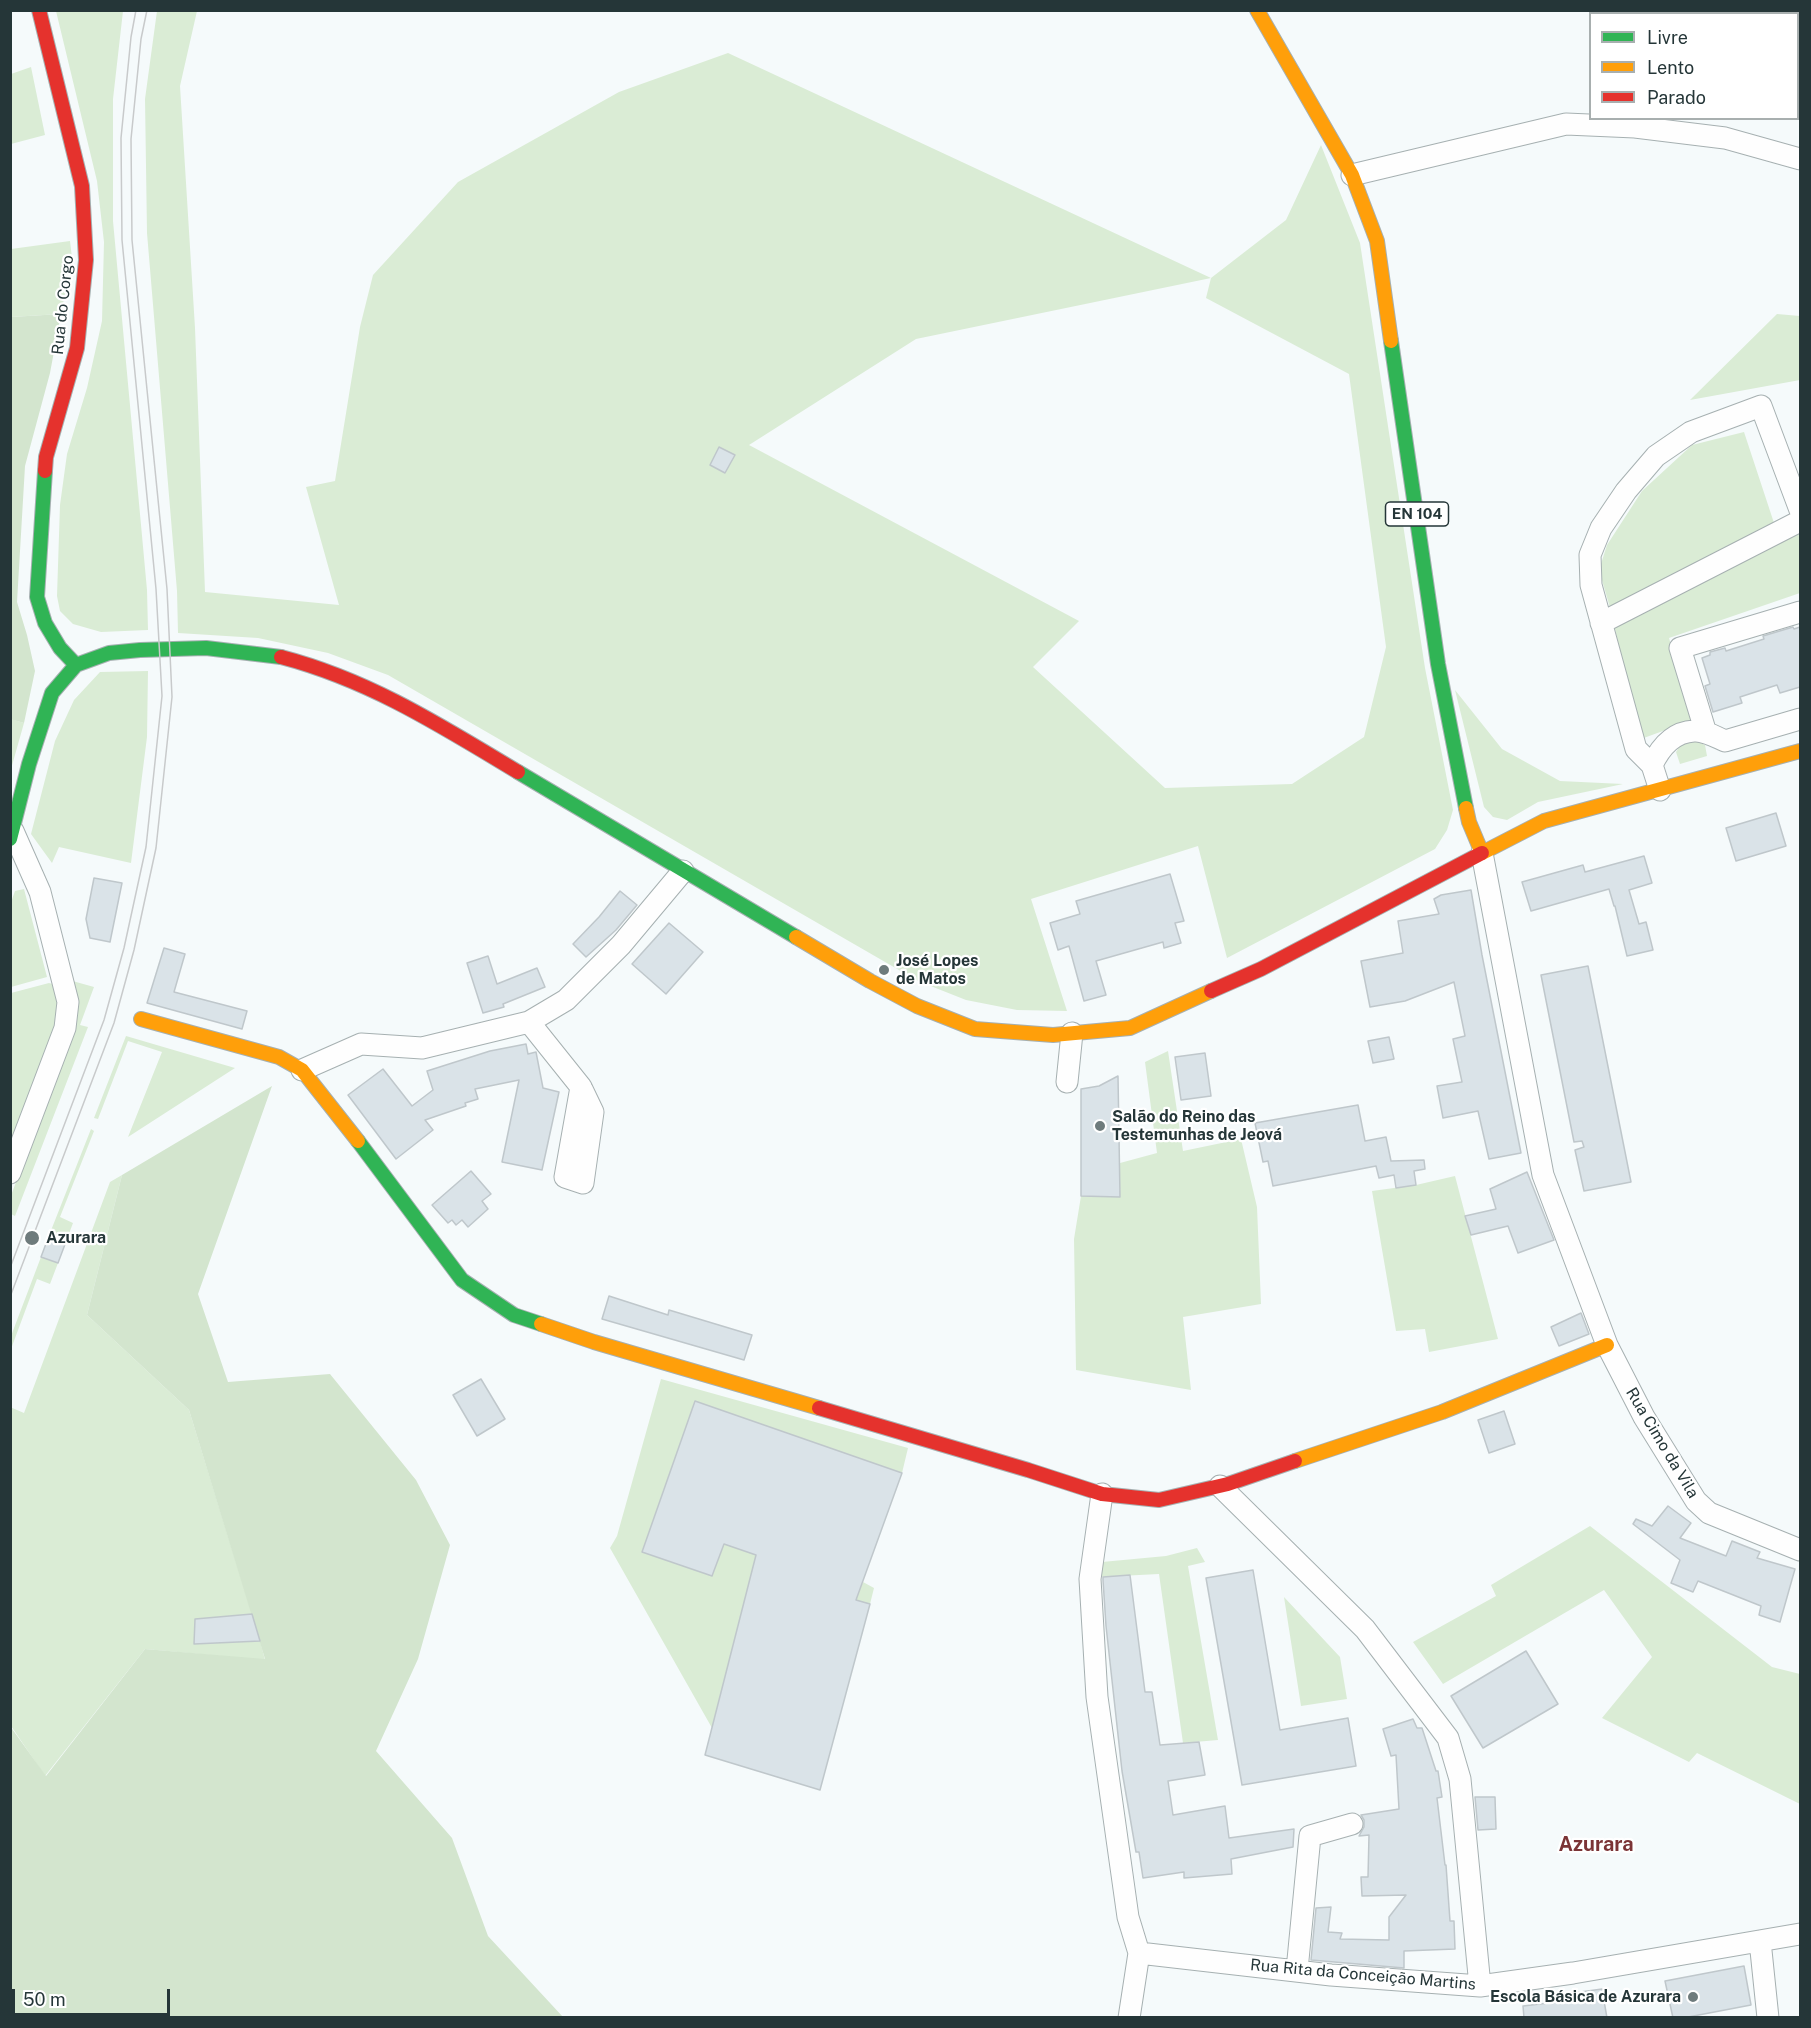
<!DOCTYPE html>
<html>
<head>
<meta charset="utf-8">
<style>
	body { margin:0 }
	#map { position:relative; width:1811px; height:2028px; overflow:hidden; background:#f5fafb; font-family:"Public Sans",sans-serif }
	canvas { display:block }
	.frame { position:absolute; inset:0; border:12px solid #253638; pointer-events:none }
	.legend { position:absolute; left:1589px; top:12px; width:210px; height:108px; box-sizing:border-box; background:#fff; border:2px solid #a8afaf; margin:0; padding:8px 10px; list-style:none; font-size:18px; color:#253638 }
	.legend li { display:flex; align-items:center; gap:12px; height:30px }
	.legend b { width:30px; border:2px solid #a8afaf }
	.scale { position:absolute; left:12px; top:1989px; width:158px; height:27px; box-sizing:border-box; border:3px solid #253638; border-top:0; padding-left:8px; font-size:18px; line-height:21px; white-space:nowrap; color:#253638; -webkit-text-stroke:4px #fff; paint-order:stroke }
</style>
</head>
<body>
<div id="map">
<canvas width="1811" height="2028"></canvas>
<div class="frame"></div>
<ul class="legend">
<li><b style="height:8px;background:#30b455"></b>Livre</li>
<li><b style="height:8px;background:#ff9f0a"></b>Lento</li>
<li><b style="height:8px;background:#e5322d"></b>Parado</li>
</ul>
<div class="scale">50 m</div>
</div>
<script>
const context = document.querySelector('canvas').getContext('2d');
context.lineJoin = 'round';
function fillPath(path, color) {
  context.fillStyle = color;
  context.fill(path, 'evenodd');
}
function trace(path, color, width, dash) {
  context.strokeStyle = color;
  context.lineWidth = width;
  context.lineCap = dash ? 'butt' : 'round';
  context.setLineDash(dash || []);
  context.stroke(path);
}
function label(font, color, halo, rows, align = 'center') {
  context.font = font + ' "Public Sans",sans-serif';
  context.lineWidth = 4.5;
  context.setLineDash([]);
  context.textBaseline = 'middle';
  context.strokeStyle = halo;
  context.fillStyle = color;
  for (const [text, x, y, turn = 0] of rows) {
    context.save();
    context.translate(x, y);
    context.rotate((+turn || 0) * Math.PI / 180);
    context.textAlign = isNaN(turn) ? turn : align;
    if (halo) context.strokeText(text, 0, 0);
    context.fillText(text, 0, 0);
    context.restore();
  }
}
const green = new Path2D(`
	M56,11H123L113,99V221L147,590L148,630L101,632L73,624L60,611L57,596L60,505L67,454L87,388L102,321L104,242L97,181Z
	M157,11H197L180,86L195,328L205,592L339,605L306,487L335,481L360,327L373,275L458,182L619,92L728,53L1211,278L1286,220L1321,145L1360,243L1425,668L1453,810L1447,830L1435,849L1227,958L1198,846L1031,899L1067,1011L1017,1010L966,1000L918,981L388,675L328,653L258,638L178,633L177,591L147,233L145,99ZM1211,278L1206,298L1349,374L1386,647L1364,737L1292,784L1165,788L1033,667L1079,621L749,445L916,339Z
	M31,67L45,135L11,144V74Z
	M70,241L72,258L61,314L11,317V249Z
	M1777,314L1800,316V380L1690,400Z
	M1744,432L1774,523L1611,611L1599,570L1607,545L1642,491L1692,445Z
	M1800,531V593L1669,638L1693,720L1641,739L1614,625Z
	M148,671L147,737L131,863L59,847L52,863L31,834L55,741L74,700L100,672Z
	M1455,690L1502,749L1560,781L1623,784L1538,802L1507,820L1493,817L1484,807Z
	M11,719L24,723L11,769Z
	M1694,740L1705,745L1707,756L1680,764L1676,752L1682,743Z
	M24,889L47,977L11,987L10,905L15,891Z
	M69,980L94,987L80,1025L88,1027L15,1216L11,1214L10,1198L68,1045Z
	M49,983L56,985L61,999L57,1030L11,1150V993Z
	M126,1036L235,1068L128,1137L162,1052L128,1041L98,1119L94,1118Z
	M1168,1051L1183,1151L1241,1139L1257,1207L1261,1304L1183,1317L1191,1390L1076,1370L1074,1239L1081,1196L1120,1197V1163L1157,1153L1145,1062Z
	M91,1129L94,1131L60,1217L73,1223L67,1239L50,1233Z
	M122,1175L87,1315L189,1410L252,1614L194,1643L260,1641L265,1660L145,1649L45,1776L11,1726L10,1407L24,1413L110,1182Z
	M1455,1176L1498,1339L1429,1352L1425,1329L1396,1331L1372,1191L1416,1185Z
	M41,1257L58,1263L50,1284L37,1279L11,1349V1336Z
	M661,1379L908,1448L902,1473L695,1401L642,1552L712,1576L724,1544L859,1591L863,1582L874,1588L870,1604L752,1572L712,1728L610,1548L617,1536Z
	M1590,1526L1772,1667L1800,1674V1804L1697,1753L1689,1762L1602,1718L1652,1657L1604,1590L1443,1684L1413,1642L1496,1596L1491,1585Z
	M1197,1548L1205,1562L1188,1566L1218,1740L1183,1743L1159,1574L1100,1577L1102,1562L1166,1556Z
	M1284,1597L1340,1657L1347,1699L1301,1706Z`);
const forest = new Path2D(`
	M61,314L50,373L25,466L17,602L27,635L35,671L24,723L10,719L11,317Z
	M272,1086L198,1294L228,1382L330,1374L416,1480L450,1545L418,1659L376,1751L452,1838L488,1936L563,2017H11L10,1726L46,1776L145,1649L265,1659L189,1410L87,1315L122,1175Z`);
const building = new Path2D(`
	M719,447L735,455L725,473L710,465Z
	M1793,627L1794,629L1800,627V687L1780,693L1777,685L1740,697L1742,703L1713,712L1705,686L1710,684L1702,658L1710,655V652L1725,648L1726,651L1764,639L1763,636Z
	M1776,813L1786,846L1736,861L1726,828Z
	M1644,856L1652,883L1629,890L1639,924L1646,922L1653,950L1627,956L1615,906H1614L1609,889L1531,911L1522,882L1583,865L1585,872Z
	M1170,874L1184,921L1175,923L1181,943L1164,948L1163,942L1096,961L1106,995L1084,1001L1069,946L1058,950L1050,923L1080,914L1076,901Z
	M94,878L122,883L110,942L90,938L86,919Z
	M1471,890L1482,955L1521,1153L1489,1159L1478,1111L1443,1118L1437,1086L1462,1082L1453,1039L1465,1036L1454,982L1405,1001L1370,1007L1361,961L1403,953L1398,921L1439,914L1434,899L1441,895Z
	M620,891L637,905L616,930L586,957L573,944L599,917Z
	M669,923L703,952L666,994L632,964Z
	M164,948L185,954L174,992L247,1011L242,1029L147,1003Z
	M488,956L497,984L537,968L545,987L503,1004L504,1007L483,1013L467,963Z
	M1588,966L1631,1182L1584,1191L1575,1150L1584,1147L1582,1141L1574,1142L1541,975Z
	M1389,1037L1394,1059L1373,1063L1368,1041Z
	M526,1044L528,1054L536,1052L543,1088L559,1092L542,1170L502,1162L519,1080L475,1089L478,1099L465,1103L466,1106L425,1120L433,1130L396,1159L348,1095L383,1069L412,1106L433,1090L427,1071L490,1051Z
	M1205,1053L1211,1096L1181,1100L1175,1057Z
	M1118,1076L1120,1197L1081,1196V1089L1099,1086Z
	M1358,1105L1365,1141L1386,1137L1391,1161L1424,1160L1425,1169L1414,1171L1416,1185L1396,1188L1394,1175L1379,1178L1376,1166L1273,1186L1268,1161L1263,1162L1255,1123Z
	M471,1171L491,1194L482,1201L488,1209L468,1227L462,1220L456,1225L452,1220L448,1223L432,1205Z
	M1527,1172L1554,1240L1518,1253L1508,1226L1471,1235L1465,1216L1496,1209L1490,1189Z
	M50,1233L67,1239L58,1263L41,1257Z
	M609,1296L668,1315L669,1310L752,1335L744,1360L602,1319Z
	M1581,1313L1589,1334L1559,1346L1551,1327Z
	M481,1379L505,1419L477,1436L453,1395Z
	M695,1401L902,1473L856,1600L870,1604L820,1790L705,1755L756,1555L724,1544L712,1576L642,1552Z
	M1504,1411L1515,1444L1489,1453L1478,1420Z
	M1668,1506L1691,1523L1680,1538L1726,1556L1732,1541L1760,1552L1757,1558L1795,1569L1780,1622L1759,1615L1761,1606L1698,1581L1693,1592L1671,1583L1680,1560L1633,1524L1636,1519L1652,1526Z
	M1253,1570L1280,1730L1348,1718L1356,1766L1242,1785L1206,1578Z
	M1130,1575L1145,1692H1152L1160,1745L1199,1742L1205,1775L1168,1781L1173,1815L1225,1806L1229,1838L1294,1829L1293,1847L1231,1859L1232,1874L1184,1878V1872L1143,1878L1139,1852H1136L1122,1771L1106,1626L1103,1580V1577Z
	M252,1614L260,1641L194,1644L195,1619Z
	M1526,1651L1558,1704L1483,1748L1451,1696Z
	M1413,1719L1417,1728H1422L1436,1771H1438L1442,1797L1437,1798L1445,1865H1446L1450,1921H1454L1455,1949L1404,1951V1968L1311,1960L1316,1908L1331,1907L1328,1932L1342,1933L1340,1939L1389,1940V1917L1406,1895L1362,1896L1361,1877H1368L1369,1835L1359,1836L1364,1827V1820L1361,1815L1399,1809L1396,1755L1391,1756L1383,1729Z
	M1475,1797H1495L1496,1829L1478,1830Z
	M1744,1966L1751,2005L1683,2018H1673L1665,1981Z
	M1602,1989L1607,2018H1524L1523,2006L1574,2000L1573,1993Z`);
const street = new Path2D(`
	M1352,175L1566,124L1635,127L1725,138L1800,159
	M1601,623L1800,521
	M1706,733L1680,648L1800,612
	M1652,765C1660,748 1673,732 1694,731C1704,730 1716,737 1725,741L1800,719
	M1660,790L1652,765L1636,749L1591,585L1590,555L1601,528L1626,491L1656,456L1691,432L1761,406L1800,510
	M1482,853L1543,1175L1607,1345L1644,1417L1696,1501L1709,1513L1800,1550
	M529,1022L581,1087L565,1177L583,1183L593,1112L581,1087
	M302,1070L361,1044L422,1048L529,1022L566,1000L621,945L683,871
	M1067,1082L1072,1033
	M10,1173L65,1028L68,1002L40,892L13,831
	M1220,1486L1365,1629L1448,1738L1460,1779L1480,1986
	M1102,1494L1090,1579L1097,1697L1128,1917L1139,1953L1129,2018
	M1760,1941L1768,2018
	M1139,1953L1331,1975L1480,1986L1573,1973L1800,1934
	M1297,1970L1310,1836L1352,1824`);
const fast = new Path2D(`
	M1391,341L1438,664L1466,808
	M45,471L37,597L45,623L60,648L76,665
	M518,772L796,937
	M10,839L29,764L52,693L76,665L109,653L140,650L206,648L281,657
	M358,1141L462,1280L514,1315L541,1324`);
const slow = new Path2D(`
	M1257,10L1352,175L1377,241L1391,341
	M1466,808L1469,822L1482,853L1544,821L1800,751
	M796,937L870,981L917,1006L975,1029L1053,1035L1130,1028L1211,991
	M141,1019L279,1057L302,1070L358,1141
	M541,1324L594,1342L819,1408
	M1295,1461L1442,1412L1607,1345`);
const jam = new Path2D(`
	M39,10L82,186L86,260L77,348L46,457L45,471
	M281,657C369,680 440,725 518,772
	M1211,991L1261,969L1482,853
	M819,1408L1028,1470L1102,1494L1159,1500L1228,1484L1295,1461`);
const tram = new Path2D(`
	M10,1268L104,1020L124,948L146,847L162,696L156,589L122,240L121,138L131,37L136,10
	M10,1297L114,1023L134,950L156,848L172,697L167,589L132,240L131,139L141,39L147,10`);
const markers = [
	[884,970,6,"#6e7b7c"],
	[1100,1126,6,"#6e7b7c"],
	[32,1238,8,"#6e7b7c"],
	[1693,1997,6,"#6e7b7c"]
];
const shields = [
	[1417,514,63]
];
const shieldNames = [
	["EN 104",1417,514]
];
const streetNames = [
	["Rua do Corgo",63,305,-84],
	["Rua Cimo da Vila",1662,1443,59],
	["Rua Rita da Conceição Martins",1363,1975,5]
];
const poiNames = [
	["José Lopes",896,961],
	["de Matos",896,979],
	["Salão do Reino das",1112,1117],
	["Testemunhas de Jeová",1112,1135],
	["Azurara",46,1238],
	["Escola Básica de Azurara",1681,1997,"right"]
];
const quarterNames = [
	["Azurara",1596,1845]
];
fillPath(green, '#daecd5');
fillPath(forest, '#d3e5ce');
fillPath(building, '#dae3e8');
trace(building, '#bfc7cb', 1.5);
trace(street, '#a6b0b1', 23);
trace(fast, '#a6b0b1', 16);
trace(slow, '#a6b0b1', 16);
trace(jam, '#a6b0b1', 16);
trace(street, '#fefefe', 21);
trace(fast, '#30b455', 14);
trace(slow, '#ff9f0a', 14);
trace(jam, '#e5322d', 14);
trace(tram, '#c8cacb', 1.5);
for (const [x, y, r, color] of markers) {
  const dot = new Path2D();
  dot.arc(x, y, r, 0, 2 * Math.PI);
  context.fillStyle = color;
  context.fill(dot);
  trace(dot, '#fff', 2);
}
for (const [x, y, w] of shields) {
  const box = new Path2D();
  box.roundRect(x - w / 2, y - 12, w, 24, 4.5);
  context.fillStyle = '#fff';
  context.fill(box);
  trace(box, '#253638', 1.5);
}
label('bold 15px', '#253638', null, shieldNames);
label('16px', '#253638', '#fff', streetNames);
label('bold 16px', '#253638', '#fff', poiNames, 'left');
label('bold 20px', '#7b3436', '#fff', quarterNames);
</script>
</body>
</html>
